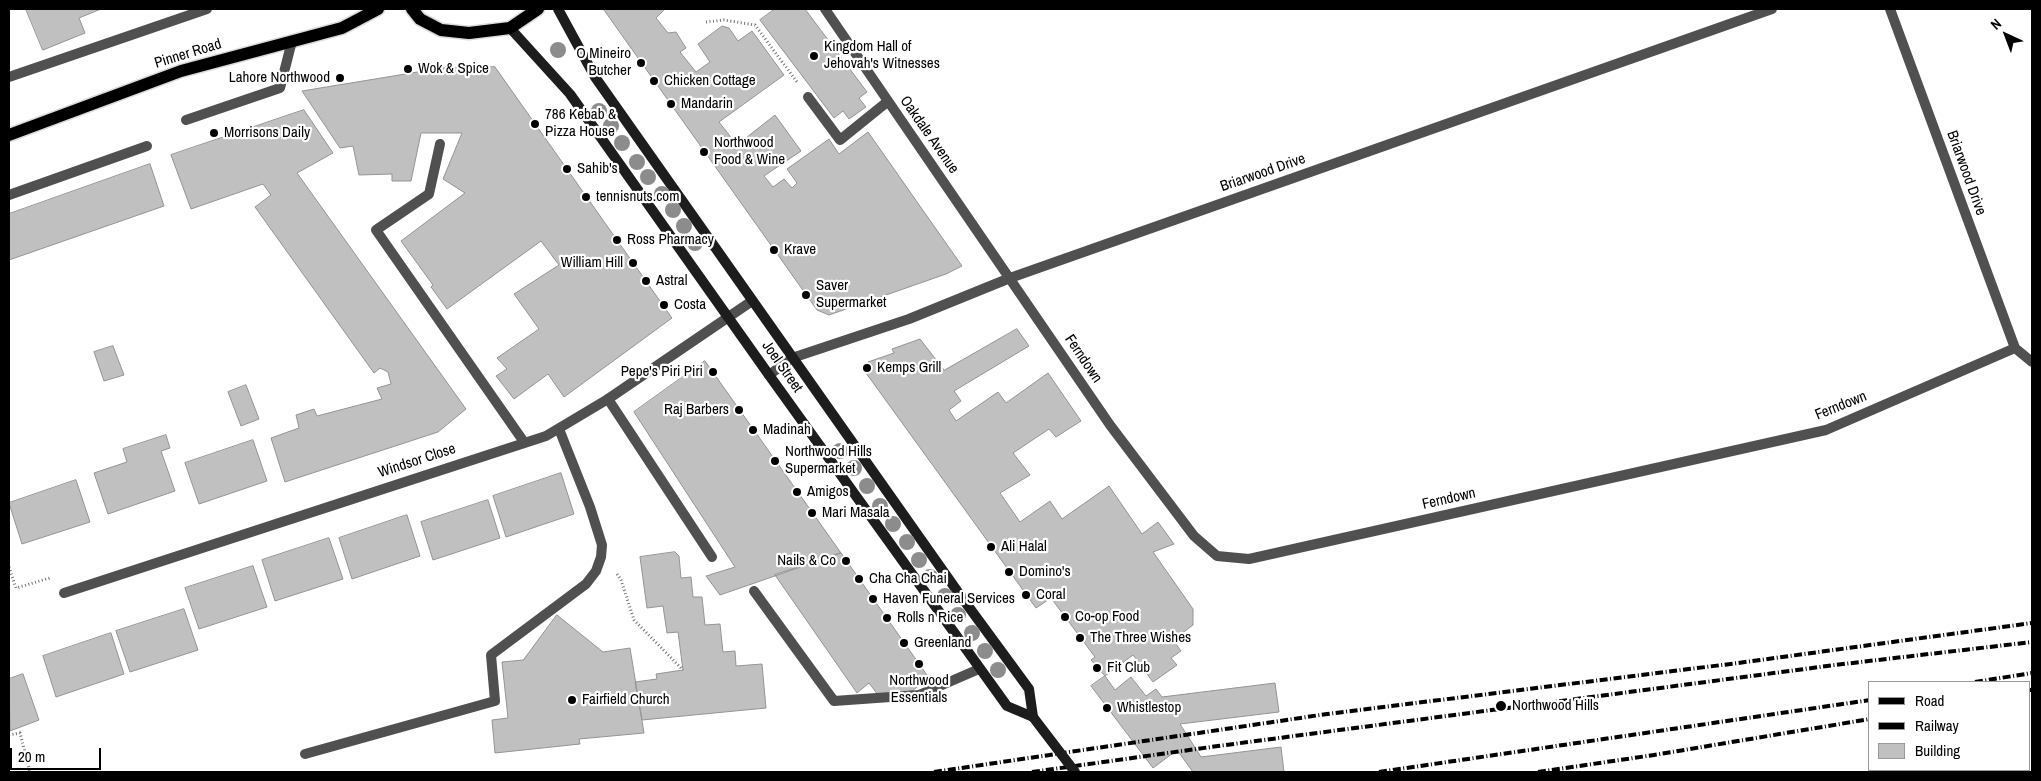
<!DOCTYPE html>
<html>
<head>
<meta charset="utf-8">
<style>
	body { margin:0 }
	#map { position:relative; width:2041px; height:781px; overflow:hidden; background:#fff; font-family:"Archivo Narrow",sans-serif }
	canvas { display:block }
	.frame { position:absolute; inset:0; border:10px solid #000; pointer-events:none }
	.legend { position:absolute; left:1868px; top:681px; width:162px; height:90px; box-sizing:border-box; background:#fff; border:1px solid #999; margin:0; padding:6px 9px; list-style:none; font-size:15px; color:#000 }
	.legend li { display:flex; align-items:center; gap:10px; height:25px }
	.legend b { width:25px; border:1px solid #999 }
	.north { position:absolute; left:1981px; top:10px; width:50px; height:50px; -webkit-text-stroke:4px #fff; paint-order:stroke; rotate:317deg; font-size:14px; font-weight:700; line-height:20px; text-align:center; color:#000 }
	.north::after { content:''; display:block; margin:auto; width:18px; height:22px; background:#000; clip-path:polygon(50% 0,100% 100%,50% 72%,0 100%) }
	.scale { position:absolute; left:10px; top:748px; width:91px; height:22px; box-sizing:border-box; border:2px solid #000; border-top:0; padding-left:6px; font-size:15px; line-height:18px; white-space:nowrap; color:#000; -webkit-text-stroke:4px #fff; paint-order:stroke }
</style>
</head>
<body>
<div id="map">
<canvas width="2041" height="781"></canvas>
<div class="frame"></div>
<ul class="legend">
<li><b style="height:6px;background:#000"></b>Road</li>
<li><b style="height:6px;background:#000"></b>Railway</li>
<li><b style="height:14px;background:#c0c0c0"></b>Building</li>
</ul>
<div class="north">N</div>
<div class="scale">20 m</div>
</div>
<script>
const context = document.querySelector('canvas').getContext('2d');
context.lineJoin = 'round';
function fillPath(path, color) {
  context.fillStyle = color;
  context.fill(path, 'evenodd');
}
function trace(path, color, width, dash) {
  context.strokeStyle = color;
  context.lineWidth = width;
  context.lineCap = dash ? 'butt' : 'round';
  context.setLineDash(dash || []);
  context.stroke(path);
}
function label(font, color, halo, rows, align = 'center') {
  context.font = font + ' "Archivo Narrow",sans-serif';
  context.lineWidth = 4.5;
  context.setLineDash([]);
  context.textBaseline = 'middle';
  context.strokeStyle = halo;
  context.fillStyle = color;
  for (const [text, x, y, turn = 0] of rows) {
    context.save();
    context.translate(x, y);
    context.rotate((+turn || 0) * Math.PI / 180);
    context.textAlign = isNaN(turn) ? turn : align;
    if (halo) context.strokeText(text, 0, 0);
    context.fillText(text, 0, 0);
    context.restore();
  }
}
const building = new Path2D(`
	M26,9H101L79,18L85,33L43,50Z
	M605,9H665L656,18L668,33L676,32L686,48L680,52L696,72L710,62L698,44L722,26L729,28L738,41L752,31L784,75L719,122L737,145L775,115L801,151L764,176L773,187L784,179L792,188L797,183L787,169L829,139L839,154L868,132L962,266L946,274L829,315L817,310L604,10Z
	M775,9H805L867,92L859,98L866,107L849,119L843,111L834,118L760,20Z
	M495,67L672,318L564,397L548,374L514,399L496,376L507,369L497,358L539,329L514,294L559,265L541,241L447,309L431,287L433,285L401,241L465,193L443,179L462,133H421L411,181H392V174L359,175L353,146L340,148L302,91L442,68Z
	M304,110L333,153L297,173L466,409L438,432L285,482L271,438L299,428L296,415L314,409L317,416L382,399L377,388L391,384L388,372L380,368L374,373L255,207L271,195L263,184L191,209L171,155Z
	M150,164L164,206L9,260V214Z
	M1017,329L1029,346L954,391L961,401L949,410L956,421L998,392L1006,403L1048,373L1081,421L1056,437L1049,429L1013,453L1030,475L1000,493L1020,522L1050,501L1062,519L1109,486L1142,534L1158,522L1174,544L1153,552L1193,609V625L1173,640L1181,651L1171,658L1177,665L1153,682L1133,655L1105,676L1091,660L1095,657L1051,598L1036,608L866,373L868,362L894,353L892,349L920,339L944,370Z
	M113,346L124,375L104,381L94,352Z
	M705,361L841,553L720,595L706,576L735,567L634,412Z
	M246,385L259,419L241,426L228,392Z
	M166,435L170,448L161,451L175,491L108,514L94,473L127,462L123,449Z
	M253,440L267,481L199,504L185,463Z
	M561,473L574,514L506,537L493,496Z
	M76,480L90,522L22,544L9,503Z
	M488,500L500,538L433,560L421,522Z
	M407,515L420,556L352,579L339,538Z
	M329,538L343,579L275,601L262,560Z
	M675,552L679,556L681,578L691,577L693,597H702L705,625L720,624L723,652L735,651L736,666L762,664L766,708L642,720L635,682L657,679L656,674L683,670L678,632L667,633L663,606L647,608L640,557Z
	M841,553L929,678L912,691L878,695L869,683L857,693L775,575Z
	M253,566L267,607L199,629L185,588Z
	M184,609L198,650L130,672L116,631Z
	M557,615L603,652L630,648L644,733L579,739L580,744L495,753L492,720L508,718L502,662L523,660Z
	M111,633L124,674L56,697L43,656Z
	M23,674L39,720L10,731L9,679Z
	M1105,676L1115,690L1131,677L1146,696L1156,689L1162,697L1275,683L1279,712L1180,724L1201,757L1281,747L1284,772H1193L1177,750L1153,768L1091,686Z
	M1904,770H1969L1968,772H1903Z`);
const path = new Path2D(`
	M706,22L724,20L755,25L797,82
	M9,567L16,588L50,578
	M617,574L621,580L634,620L683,670
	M9,735L20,733L30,772`);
const service = new Path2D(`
	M9,77L207,9
	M808,97L840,140L887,102
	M186,120L280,88L292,41
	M440,144L429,194L376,230L524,442
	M608,399L712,557
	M754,591L834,701L919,695L979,669
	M305,754L495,701L491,655L586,584L596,571L601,557L602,545L590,507L559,429`);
const minor = new Path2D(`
	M825,9L1110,425L1194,536L1217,556L1249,559L1826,430L2015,348
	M1890,9L2015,348L2032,362
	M9,195L147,146
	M769,375L792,358L909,319L1010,278L1772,9
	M64,593L546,436L608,399L752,301`);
const secondary = new Path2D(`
	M558,9L595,77L960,595L1029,689L1033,717
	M510,28L570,94L769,375L1007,706L1033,717`);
const primary = new Path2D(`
	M412,9L420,19L441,30L469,33L510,28L538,9
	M9,135L181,71L342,28L378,9`);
const rail = new Path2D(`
	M1975,682L2032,673
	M2030,690H2032
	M934,772L1327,714L1738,663L2032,623
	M1032,772L1218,746L1835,665L2032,642
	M1379,772L1870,700
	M1538,772L1654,755L1870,719`);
const secondaryBridge = new Path2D(`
	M1033,717L1075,772`);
const trees = [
	[558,50],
	[599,111],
	[611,126],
	[622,143],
	[637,162],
	[648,177],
	[662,194],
	[673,210],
	[684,226],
	[695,243],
	[840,451],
	[854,468],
	[867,486],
	[880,506],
	[893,524],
	[907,542],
	[919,560],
	[930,577],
	[945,596],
	[958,615],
	[972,633],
	[985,651],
	[998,670]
];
const markers = [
	[814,56,5,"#000"],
	[641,63,5,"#000"],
	[408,69,5,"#000"],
	[340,78,5,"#000"],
	[654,81,5,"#000"],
	[671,104,5,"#000"],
	[535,124,5,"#000"],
	[214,133,5,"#000"],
	[704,152,5,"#000"],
	[567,169,5,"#000"],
	[586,197,5,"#000"],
	[617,240,5,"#000"],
	[774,250,5,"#000"],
	[633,263,5,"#000"],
	[646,281,5,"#000"],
	[806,295,5,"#000"],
	[664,305,5,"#000"],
	[867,368,5,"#000"],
	[713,372,5,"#000"],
	[739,410,5,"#000"],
	[753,430,5,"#000"],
	[775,461,5,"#000"],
	[797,492,5,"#000"],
	[812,513,5,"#000"],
	[991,547,5,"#000"],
	[846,561,5,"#000"],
	[1009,572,5,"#000"],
	[859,579,5,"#000"],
	[1026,595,5,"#000"],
	[873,599,5,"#000"],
	[1065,617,5,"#000"],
	[887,618,5,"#000"],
	[1080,638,5,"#000"],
	[904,643,5,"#000"],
	[919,664,5,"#000"],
	[1097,668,5,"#000"],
	[572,700,5,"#000"],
	[1501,706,6,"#000"],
	[1107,708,5,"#000"]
];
const poiNames = [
	["Kingdom Hall of",824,47],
	["Jehovah's Witnesses",824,64],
	["O Mineiro",631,54,"right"],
	["Butcher",631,71,"right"],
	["Wok & Spice",418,69],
	["Lahore Northwood",330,78,"right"],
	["Chicken Cottage",664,81],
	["Mandarin",681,104],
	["786 Kebab &",545,115],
	["Pizza House",545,132],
	["Morrisons Daily",224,133],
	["Northwood",714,143],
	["Food & Wine",714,160],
	["Sahib's",577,169],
	["tennisnuts.com",596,197],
	["Ross Pharmacy",627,240],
	["Krave",784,250],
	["William Hill",623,263,"right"],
	["Astral",656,281],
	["Saver",816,286],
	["Supermarket",816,303],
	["Costa",674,305],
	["Kemps Grill",877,368],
	["Pepe's Piri Piri",703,372,"right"],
	["Raj Barbers",729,410,"right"],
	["Madinah",763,430],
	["Northwood Hills",785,452],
	["Supermarket",785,469],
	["Amigos",807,492],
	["Mari Masala",822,513],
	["Ali Halal",1001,547],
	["Nails & Co",836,561,"right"],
	["Domino's",1019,572],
	["Cha Cha Chai",869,579],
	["Coral",1036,595],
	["Haven Funeral Services",883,599],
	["Co-op Food",1075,617],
	["Rolls n Rice",897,618],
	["The Three Wishes",1090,638],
	["Greenland",914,643],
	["Fit Club",1107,668],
	["Northwood",919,681,"center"],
	["Essentials",919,698,"center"],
	["Fairfield Church",582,700],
	["Northwood Hills",1512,706],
	["Whistlestop",1117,708]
];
const streetNames = [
	["Pinner Road",188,54,-17],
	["Oakdale Avenue",929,135,55],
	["Briarwood Drive",1263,173,-19],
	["Briarwood Drive",1966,173,70],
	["Ferndown",1083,359,56],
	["Joel Street",782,367,55],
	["Ferndown",1841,406,-22],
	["Windsor Close",417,461,-18],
	["Ferndown",1449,499,-13]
];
fillPath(building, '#c0c0c0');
trace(building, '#949494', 1);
trace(primary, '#dbdbdb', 15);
trace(path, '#727272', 3, [1, 2.5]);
trace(service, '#505050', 10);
trace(minor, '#505050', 10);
trace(secondary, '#1d1d1d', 10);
trace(primary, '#000', 12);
trace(rail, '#000', 4, [8, 2.5, 1, 2.5]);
trace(secondaryBridge, '#1d1d1d', 10);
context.fillStyle = '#8c8c8c';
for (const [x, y] of trees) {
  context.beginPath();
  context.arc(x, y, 8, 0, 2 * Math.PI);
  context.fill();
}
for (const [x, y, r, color] of markers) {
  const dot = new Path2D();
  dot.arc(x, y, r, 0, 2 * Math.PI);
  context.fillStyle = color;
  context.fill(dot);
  trace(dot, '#fff', 2);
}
label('15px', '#000', '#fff', poiNames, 'left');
label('15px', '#000', '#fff', streetNames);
</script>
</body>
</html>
